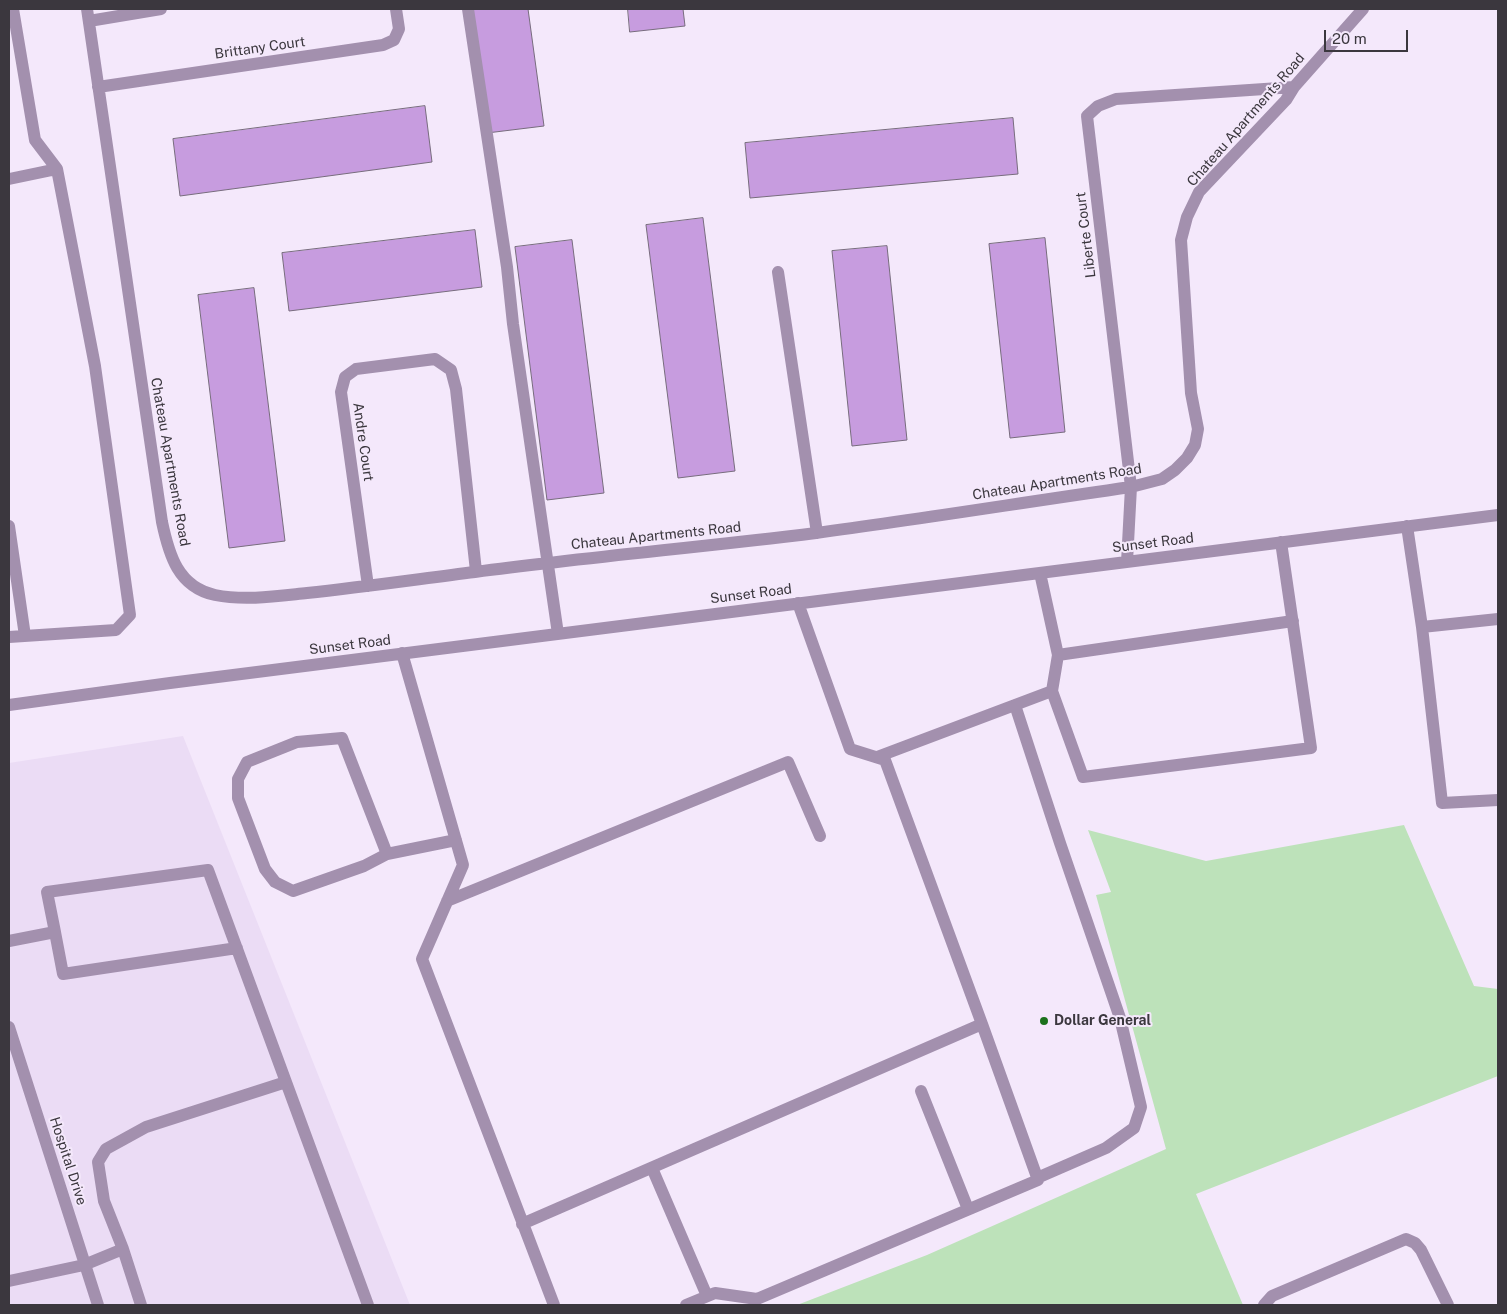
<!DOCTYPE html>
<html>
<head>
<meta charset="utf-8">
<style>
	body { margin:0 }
	#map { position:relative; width:1507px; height:1314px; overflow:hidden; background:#f4e8fb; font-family:"Public Sans",sans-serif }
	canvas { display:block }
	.frame { position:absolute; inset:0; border:10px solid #3b373e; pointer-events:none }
	.scale { position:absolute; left:1324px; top:30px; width:84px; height:22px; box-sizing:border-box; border:2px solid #3b373e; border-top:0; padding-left:6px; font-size:15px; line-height:18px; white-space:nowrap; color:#3b373e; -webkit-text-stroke:4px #f4e8fb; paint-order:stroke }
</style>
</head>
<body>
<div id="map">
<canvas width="1507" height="1314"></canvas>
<div class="frame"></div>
<div class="scale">20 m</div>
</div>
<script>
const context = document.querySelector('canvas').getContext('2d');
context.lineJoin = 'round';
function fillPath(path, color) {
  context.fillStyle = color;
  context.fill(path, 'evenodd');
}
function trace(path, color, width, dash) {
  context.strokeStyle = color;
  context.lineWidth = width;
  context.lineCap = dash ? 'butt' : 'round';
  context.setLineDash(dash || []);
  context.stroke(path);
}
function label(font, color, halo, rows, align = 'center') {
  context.font = font + ' "Public Sans",sans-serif';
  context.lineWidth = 4;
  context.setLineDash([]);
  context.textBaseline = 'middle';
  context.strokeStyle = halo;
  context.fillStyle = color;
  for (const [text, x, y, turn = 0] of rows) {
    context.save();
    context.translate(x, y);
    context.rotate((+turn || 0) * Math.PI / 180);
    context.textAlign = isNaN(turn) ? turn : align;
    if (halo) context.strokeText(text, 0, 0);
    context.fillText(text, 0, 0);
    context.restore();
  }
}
const built = new Path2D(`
	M183,736L410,1305H9V763Z`);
const green = new Path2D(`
	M1404,825L1474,986L1498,989V1076L1196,1194L1243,1305H797L927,1255L1166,1149L1096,895L1111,892L1088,830L1206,861Z`);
const building = new Path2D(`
	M471,9H528L544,126L487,133Z
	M628,9H683L685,26L630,32Z
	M425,106L432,162L180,196L173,139Z
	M1013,118L1018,174L750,198L745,143Z
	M703,218L735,471L678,478L646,225Z
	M475,230L482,287L289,311L282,253Z
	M1045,238L1065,432L1010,438L989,244Z
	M572,240L604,493L547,500L515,247Z
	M887,246L907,440L852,446L832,251Z
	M254,288L285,541L229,548L198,295Z`);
const minor = new Path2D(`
	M87,9L162,522C169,555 178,587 215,595C245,601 278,596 307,593C363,587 419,579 475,572C589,557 703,547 816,533C921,519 1026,502 1131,487L1162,479L1175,470L1187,458L1195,445L1198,429L1191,393L1181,240L1187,217L1199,192L1286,100L1294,87L1363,9
	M468,9L507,267L513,324L558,634
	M89,21L161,9
	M98,87L383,45L394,40L399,29L396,9
	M9,179L57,169
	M778,272L817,533
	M9,526L25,636
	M1407,526L1422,627L1442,803L1498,800
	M1127,562L1131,487L1087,116L1098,106L1116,99L1294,87
	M368,586L341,392L345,377L356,369L435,359L451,370L456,389L476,571
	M1422,627L1498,619
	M9,637L116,630L130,615L95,366L57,169L35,140L13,9
	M402,653L463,865L422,959L554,1305
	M1058,655L1293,621
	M1052,691L1083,777L1311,748L1281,542
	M9,705L170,683L1498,515
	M1015,705L1060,843L1120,1018L1141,1107L1134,1128L1106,1148L1037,1178
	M877,757L1052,691L1058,655L1040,573
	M387,854L364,866L293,891L275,882L265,869L238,798V779L247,762L297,742L342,738L387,854L456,840
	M447,901L788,762L820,836
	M55,932L63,974L237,948
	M9,941L55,932L47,892L208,870L368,1305
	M9,1027L98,1305
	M921,1091L968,1209
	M652,1168L707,1296
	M522,1224L982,1024L885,760L850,749L798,603
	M123,1249L104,1201L98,1162L106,1149L146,1127L286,1082
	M9,1281L84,1265L123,1249L141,1305
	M686,1305L715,1293L757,1299L1038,1180L982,1024
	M1264,1305L1272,1296L1406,1239L1415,1243L1421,1250L1448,1305`);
const markers = [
	[1044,1021,5,"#1b711b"]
];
const streetNames = [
	["Brittany Court",260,48,-8],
	["Chateau Apartments Road",1246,120,-49],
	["Liberte Court",1086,235,-97],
	["Andre Court",363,442,82],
	["Chateau Apartments Road",170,462,80],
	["Chateau Apartments Road",1057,482,-9],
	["Chateau Apartments Road",656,536,-6],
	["Sunset Road",1153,543,-7],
	["Sunset Road",751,594,-7],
	["Sunset Road",350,645,-7],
	["Hospital Drive",68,1161,72]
];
const poiNames = [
	["Dollar General",1054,1021]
];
fillPath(built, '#ebdcf5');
fillPath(green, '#bde2ba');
fillPath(building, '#c79cdf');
trace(building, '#776c7d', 1);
trace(minor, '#a390ae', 12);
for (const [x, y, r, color] of markers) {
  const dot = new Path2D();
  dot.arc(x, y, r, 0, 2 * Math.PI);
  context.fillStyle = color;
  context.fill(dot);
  trace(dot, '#f4e8fb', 2);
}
label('14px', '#3b373e', '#f4e8fb', streetNames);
label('bold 14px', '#3b373e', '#f4e8fb', poiNames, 'left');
</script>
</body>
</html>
